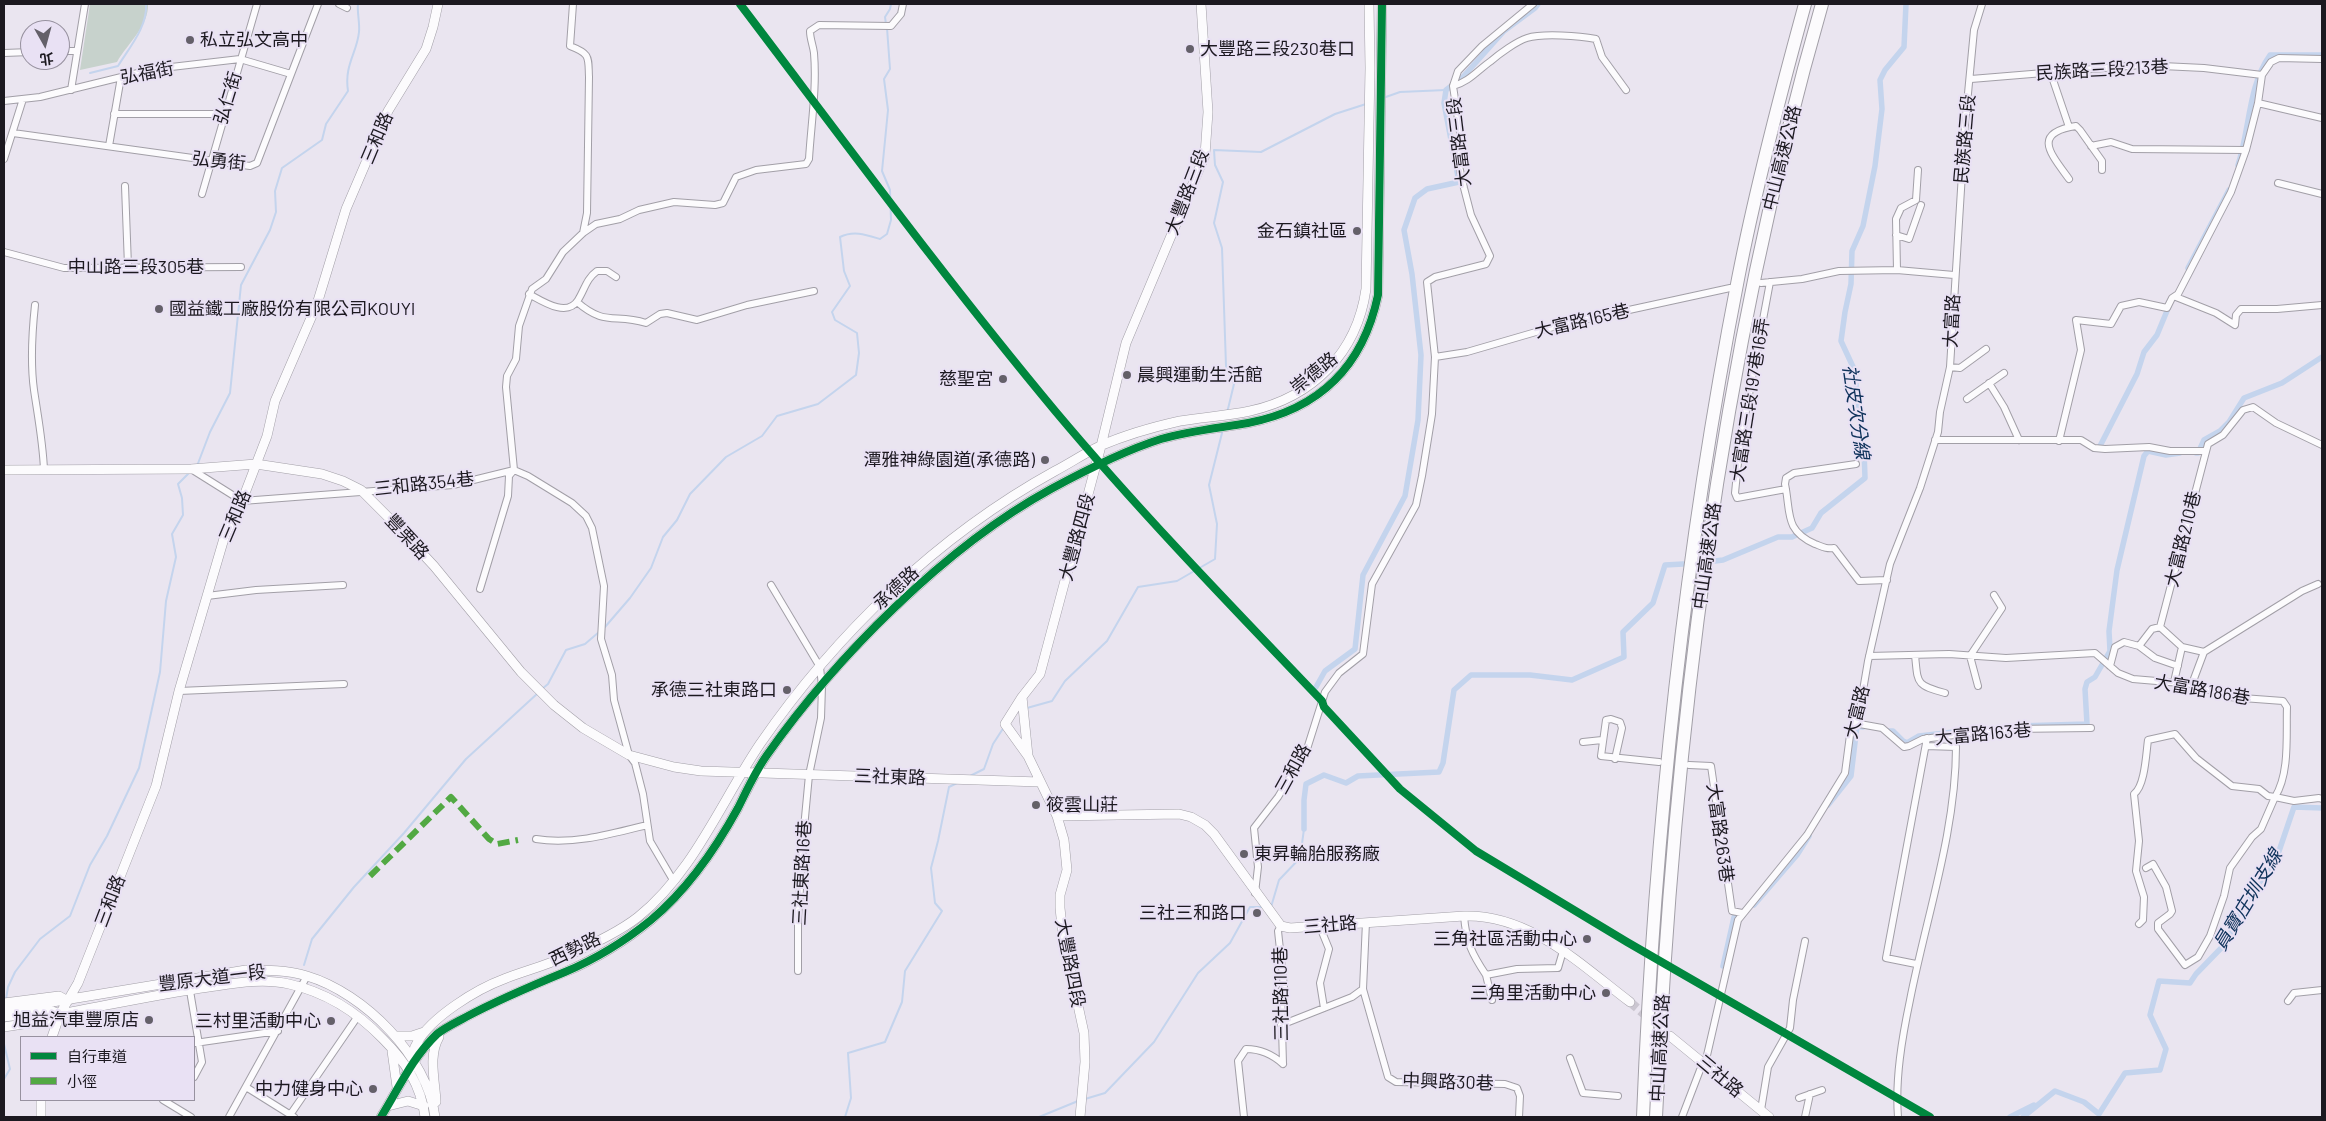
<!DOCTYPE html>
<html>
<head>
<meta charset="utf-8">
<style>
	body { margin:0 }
	#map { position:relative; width:2326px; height:1121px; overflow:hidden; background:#eae5f0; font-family:Barlow,"Noto Sans TC",sans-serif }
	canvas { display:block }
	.frame { position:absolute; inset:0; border:5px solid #1c1920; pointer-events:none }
	.legend { position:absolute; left:20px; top:1036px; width:175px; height:65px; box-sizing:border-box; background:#e9e1f4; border:1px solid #97919f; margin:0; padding:6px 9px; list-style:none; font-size:15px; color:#1c1920 }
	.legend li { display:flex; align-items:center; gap:10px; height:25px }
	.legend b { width:25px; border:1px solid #97919f }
	.north { position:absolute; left:20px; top:20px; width:50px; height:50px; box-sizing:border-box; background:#e9e1f4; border:1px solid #97919f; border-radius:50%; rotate:173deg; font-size:14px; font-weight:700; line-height:20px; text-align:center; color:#1c1920 }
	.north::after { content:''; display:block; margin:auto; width:18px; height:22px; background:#646069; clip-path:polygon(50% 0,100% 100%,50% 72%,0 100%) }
</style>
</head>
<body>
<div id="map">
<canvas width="2326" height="1121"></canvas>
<div class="frame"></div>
<ul class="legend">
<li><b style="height:6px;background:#00873e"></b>自行車道</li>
<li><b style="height:6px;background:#52a943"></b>小徑</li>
</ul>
<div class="north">北</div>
</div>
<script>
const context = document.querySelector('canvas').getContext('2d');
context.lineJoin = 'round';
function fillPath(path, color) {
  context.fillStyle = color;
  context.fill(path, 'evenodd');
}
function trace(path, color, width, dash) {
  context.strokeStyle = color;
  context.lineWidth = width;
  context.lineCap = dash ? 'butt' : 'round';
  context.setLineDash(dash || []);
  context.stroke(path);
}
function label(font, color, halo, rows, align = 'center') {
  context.font = font + ' Barlow,"Noto Sans TC",sans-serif';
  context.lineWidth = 4;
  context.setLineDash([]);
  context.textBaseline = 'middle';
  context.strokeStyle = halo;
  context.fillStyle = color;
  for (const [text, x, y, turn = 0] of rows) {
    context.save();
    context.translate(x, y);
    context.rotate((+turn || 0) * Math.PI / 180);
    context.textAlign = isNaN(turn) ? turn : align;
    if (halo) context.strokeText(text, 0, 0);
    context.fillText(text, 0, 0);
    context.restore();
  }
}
const green = new Path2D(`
	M90,4H148C149,26 127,44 117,62L80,70Z`);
const stream = new Path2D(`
	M886,24L885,17L890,9L891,4
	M90,73L118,66C129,48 148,26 146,4
	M1383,98L1400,92L1446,90
	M1227,413L1234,384L1226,366L1222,248L1214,223L1223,182L1215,165L1214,150L1261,152L1335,114L1366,104
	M197,466L210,432L230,393L241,285L270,230L276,212L275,191L282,168L322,140L326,124L348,91C344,65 357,53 359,32C360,23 357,13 358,4
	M605,627L630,598L651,568L663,537L677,520L690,494L726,457L762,436L777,416L818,404L856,375L859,353L857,333L835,320L832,312L850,286L844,271L840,237C854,230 867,235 880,239L887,234L891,220L890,190L882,171L888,110L884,79L890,69L887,28
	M542,689L548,684L566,650L585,644L599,632
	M1027,708L1052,701L1065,681L1107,641L1138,587L1177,581L1215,559L1217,524L1209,485L1223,429
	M970,776L984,769L993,744L1004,727
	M1271,907L1279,880L1300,858L1304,829
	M304,965L312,939L354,887L404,833L466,759L538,693
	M6,999L8,987L15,972L40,939L70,916L90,865L107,836L139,768L160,672L166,601L176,557L172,534L183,515L182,498L178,484L190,472
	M4,1044L10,1069L4,1079
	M1085,1099L1105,1093L1154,1042L1198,973L1230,943L1250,907H1264
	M845,1117L851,1098L848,1053L885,1042L902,1002L905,971L942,911L935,903L931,868L938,841L949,787L957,783
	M1039,1117L1078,1101`);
const canal = new Path2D(`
	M2238,165C2250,129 2248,86 2270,55H2322
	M2188,268L2229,190
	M2100,446L2137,374L2144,352L2157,335L2169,306
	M2196,453H2198L2204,440L2220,431L2229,422L2244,398L2282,383L2322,357
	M1715,561L1723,560L1778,537H1792L1812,528L1821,513L1865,478L1864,450L1854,369L1841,341L1845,312L1851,284L1852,251L1863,226L1875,166L1882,109L1880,80L1885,70L1904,47L1906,4
	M1316,687L1325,671L1355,649L1363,575L1405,496L1418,420L1421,355L1412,274L1404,230L1415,198L1427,189L1459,182L1444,103L1446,90L1462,78L1504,31L1535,8L1538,4
	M2017,726L2087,724L2085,689L2087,682L2095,677L2110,651L2109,631L2117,570L2144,456L2148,451L2166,455L2180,453
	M1885,731H1893L1903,741L1907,743L1919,736L1980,729
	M1828,805L1851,776L1857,726L1863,727
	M1304,829V800L1306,784L1324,775L1346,783L1358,776L1439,772L1443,763L1454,690L1471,675H1530L1572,680L1624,657L1623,632L1653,603L1665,565L1683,564
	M1754,905L1797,855L1809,836
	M1723,966L1734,917L1742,916
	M2010,1117L2034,1105
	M2023,1117L2055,1091L2084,1102L2099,1114L2125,1073L2160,1070L2166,1049L2150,1015L2159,981L2190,983L2196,974L2227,942L2235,919L2277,857L2294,807L2322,808`);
const tertiaryTunnel = new Path2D(`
	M1630,1002L1664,1031`);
const minor = new Path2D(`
	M339,4L347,8
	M573,4L570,46C591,54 588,57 589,77L587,213L583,233
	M60,51H77
	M4,53L30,52
	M2050,71L2069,127
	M1971,79L2141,65L2204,68L2262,75
	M1453,86C1469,82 1478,70 1491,61C1499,54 1517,41 1527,38C1543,33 1580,36 1596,39L1602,57L1626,90
	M71,90L85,4
	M4,101L40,97L154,69L240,59L291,74
	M2258,103L2322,118
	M114,114H224
	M13,133L250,166L257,163L318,4
	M109,146L121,77
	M2091,146L2111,142L2132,149L2246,150
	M4,159L23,99
	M2069,179C2051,154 2031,133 2076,126L2080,130L2102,161V170
	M2278,183L2322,194
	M125,186L128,266
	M202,194L257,4
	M1896,235L1909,239L1921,205
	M4,252L64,268L241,267
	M1897,270L1896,219L1901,208L1916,200L1918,170
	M1770,282L1740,443L1735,493L1737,498L1786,489
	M1761,283L1802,279L1839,271L1897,270L1954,275
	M529,294C542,301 567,318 578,300C585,289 586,279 597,271H607L616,277
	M2176,297L2216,313L2235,325L2236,315L2241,309H2277L2322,305
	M577,302C606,327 614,313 646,323L660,314L667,313L697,320L747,305L814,291
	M35,305C32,333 30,361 34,390C38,417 43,443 44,470
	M1435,357L1467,352L1560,325L1730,288
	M1950,367L1960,368L1986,349
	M1989,383L2004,407L2019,440
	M1967,399L2004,373
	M1935,440H2081L2094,448L2105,449L2149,447L2170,451H2206
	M2059,441L2081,350L2076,320L2111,324L2121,306L2139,302L2167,308L2172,298L2178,294L2231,192L2246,150L2258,103L2262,75L2271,62L2279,58L2322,59
	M1856,464L1794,473L1786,478L1785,484C1791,513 1784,530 1815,544C1823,547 1826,549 1834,548L1859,581L1887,580
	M191,469L242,501L453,485L514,470L528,476L572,503L586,516L592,528L604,586L601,639L612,675L614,700L629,755L635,763L643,794L650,841L673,880
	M514,470L506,387L507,376L516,359L519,326L532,289L546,279L563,252L583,233L596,224L620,219L639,210L674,202L715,205L723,203L736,177L756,170L806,164L809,159C811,125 817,88 814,53C813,45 810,39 810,31L819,25L891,26L901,14L903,4
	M771,585L820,667L822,686L821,718L809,775L804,828L798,919V971
	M480,589L508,496L509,476L514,470
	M207,596L256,590L343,585
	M2160,627L2208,444L2223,435L2243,410L2253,407L2276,423L2322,445
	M2139,646L2152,629L2160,627L2182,647L2204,652
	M1915,655C1918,683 1915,685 1945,693
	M1869,656L1949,654L2006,658L2095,653L2118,673L2133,679L2192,684L2229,697L2283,701L2287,707C2286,735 2290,773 2275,797L2294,801L2319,798L2322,799
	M2110,666L2115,647L2124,642L2139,646L2155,658L2178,666
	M2174,682L2182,647
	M2192,684L2204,652L2302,591L2318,584
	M1978,686L1970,656L2002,608L1994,595
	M179,691L344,684
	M1854,723L1882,728L1904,747L1909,746L1923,739L1962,734L2012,729L2091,728
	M1583,742L1602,740
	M1615,759L1622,728L1620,722L1611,719L1606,720L1601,756L1659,762
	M1689,765L1711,766L1732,911L1742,913
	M536,839C573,845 611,834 647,825
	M1255,893L1258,867L1254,828L1278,797L1307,749L1325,692L1339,673L1363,654L1372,584L1416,505L1422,476L1432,414L1435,357L1427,282L1435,277L1486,264L1490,256L1471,215L1464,188L1457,157L1462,146L1453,86L1458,71L1482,46L1533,4
	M1464,916C1466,942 1472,954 1486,975
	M1366,922L1363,989L1388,1077L1396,1082L1505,1084L1517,1088L1520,1096L1519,1117
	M2139,924L2143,920L2144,897L2136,871L2139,841L2134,794C2145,786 2146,754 2148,740L2175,734L2196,758L2232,786L2259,789L2268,796L2275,797L2261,829L2252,837L2230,868L2224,896L2210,936L2198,957L2185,965L2158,929V923L2170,914L2172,911L2166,887L2153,864L2146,868
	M1281,926L1278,931L1284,987L1281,991L1283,1064
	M1320,927L1329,949L1320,983L1324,1008
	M1916,964L1886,958L1927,738
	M188,979L202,1062L194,1077
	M1492,1000L1486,975L1517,969L1558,968L1563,951
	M2288,1001L2294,993L2322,990
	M1281,1025L1352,997L1363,989
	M195,1043L278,1031
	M1570,1058L1583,1093L1618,1096
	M246,1087L294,1117
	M1799,1098L1822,1090
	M163,1100L191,1117
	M1761,1110L1768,1067L1790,1028L1793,1000L1805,941
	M290,1115L358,1016
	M229,1117L307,976
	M1244,1117L1238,1061L1246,1049C1261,1049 1272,1054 1283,1064
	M1682,1117L1700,1070L1705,1064L1738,920L1807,835L1845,773L1850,735L1860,708L1868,661L1890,564L1920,488L1938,432L1940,412L1950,367L1965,125L1974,30L1982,4
	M1805,1117L1810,1094
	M1898,1117C1895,1079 1902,1038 1910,1000C1926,918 1956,831 1956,747L1926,746`);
const tertiary = new Path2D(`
	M4,470L191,469L256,464L322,474L343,481L361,490L393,522L434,566L521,672L554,705L583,728L629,755L674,767L701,771L1040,782
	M1022,697L1028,756
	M1057,816L1179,814L1191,817L1205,825L1214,834L1281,926L1290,928L1464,916C1530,914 1581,965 1630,1002
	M4,1003L59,996L68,1001
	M4,1010L246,970C267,970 287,970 307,976C364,993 428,1057 435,1117
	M4,1017L52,1011L60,1014
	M4,1027L49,1020L60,1014C109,1005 159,994 209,987C236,983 263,978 289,984C325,992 357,1012 383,1039C405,1061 421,1085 425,1117
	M396,1036H412L424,1032
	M1670,1036L1769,1117
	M52,1037L60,1014L78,983L156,786L179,691L225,535L242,501L267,436L275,401L317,304L346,209L388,111L426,49L433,27L438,4
	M392,1051L397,1087
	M413,1062C413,1055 413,1049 417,1043C431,1017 477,989 504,979C524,971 545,966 564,957C587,947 619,932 638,917C693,873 721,802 760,744C836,634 937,536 1055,471C1070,463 1085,453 1100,446C1125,435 1153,427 1180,421C1203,417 1227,416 1250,411C1313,397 1357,353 1366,289L1370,68L1369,4
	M436,1102C435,1080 428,1056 439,1037
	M388,1106L408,1101L424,1106
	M41,1117V1100
	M381,1117C399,1088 412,1058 437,1034C446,1027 457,1022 466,1017C498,1000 531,986 565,972C596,959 625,941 651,920C687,890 715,850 738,808C747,790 755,772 767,755C836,657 945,547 1051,489C1086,470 1123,451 1161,439C1189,431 1219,428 1248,423C1320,409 1363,367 1378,295L1382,4
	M1080,1117L1085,1062L1084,1033L1063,936L1060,908V895L1067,870L1064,840L1057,816L1028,756L1005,724L1022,697L1040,674L1101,446L1126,343L1205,155L1208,112L1201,4`);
const motorway = new Path2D(`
	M1643,1117C1654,837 1684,555 1738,279C1756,186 1780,95 1805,4
	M1656,1117C1673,742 1718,365 1822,4`);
const quiet = new Path2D(`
	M370,876L451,797L489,839L497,844L518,840`);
const cycleway = new Path2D(`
	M740,4C844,141 946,280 1056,412C1140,512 1231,606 1322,701L1324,707L1400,789L1476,851L1627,942L1930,1117
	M381,1117C399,1088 412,1058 437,1034C446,1027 457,1022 466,1017C498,1000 531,986 565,972C596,959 625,941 651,920C687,890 715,850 738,808C747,790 755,772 767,755C836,657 945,547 1051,489C1086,470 1123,451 1161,439C1189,431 1219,428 1248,423C1320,409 1363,367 1378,295L1382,4`);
const markers = [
	[190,40,5,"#646069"],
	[1190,49,5,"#646069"],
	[1357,231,5,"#646069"],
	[159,309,5,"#646069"],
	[1127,375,5,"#646069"],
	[1003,379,5,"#646069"],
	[1045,460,5,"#646069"],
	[787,690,5,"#646069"],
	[1036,805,5,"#646069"],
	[1244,854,5,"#646069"],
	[1257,913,5,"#646069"],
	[1587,939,5,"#646069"],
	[1606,993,5,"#646069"],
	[149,1020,5,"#646069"],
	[331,1021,5,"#646069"],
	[373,1089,5,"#646069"]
];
const poiNames = [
	["私立弘文高中",200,40,"left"],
	["大豐路三段230巷口",1200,49,"left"],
	["金石鎮社區",1347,231],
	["國益鐵工廠股份有限公司KOUYI",169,309,"left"],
	["晨興運動生活館",1137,375,"left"],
	["慈聖宮",993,379],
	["潭雅神綠園道(承德路)",1035,460],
	["承德三社東路口",777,690],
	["筱雲山莊",1046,805,"left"],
	["東昇輪胎服務廠",1254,854,"left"],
	["三社三和路口",1247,913],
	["三角社區活動中心",1577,939],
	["三角里活動中心",1596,993],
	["旭益汽車豐原店",139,1020],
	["三村里活動中心",321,1021],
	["中力健身中心",363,1089]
];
const streetNames = [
	["民族路三段213巷",2102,70,-3],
	["弘福街",147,73,-11],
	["弘仁街",228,98,-73],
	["三和路",377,138,-67],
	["民族路三段",1965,139,-85],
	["大富路三段",1459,142,-97],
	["中山高速公路",1782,158,-76],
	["弘勇街",219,161,6],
	["大豐路三段",1187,192,-69],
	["中山路三段305巷",136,267],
	["大富路165巷",1582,321,-13],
	["大富路",1952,321,-87],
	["崇德路",1314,373,-39],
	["大富路三段197巷16弄",1750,400,-81],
	["三和路354巷",424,484,-6],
	["三和路",235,516,-67],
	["豐栗路",407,537,47],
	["大豐路四段",1077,537,-75],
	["大富路210巷",2183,539,-76],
	["中山高速公路",1707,556,-82],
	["承德路",896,588,-43],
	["大富路186巷",2202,690,10],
	["大富路",1857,712,-76],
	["大富路163巷",1983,734,-5],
	["三和路",1293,769,-61],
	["三社東路",890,777,2],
	["大富路263巷",1720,833,82],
	["三社東路16巷",802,873,-87],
	["三和路",110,901,-69],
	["三社路",1330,925,-5],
	["西勢路",575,949,-26],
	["大豐路四段",1070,963,79],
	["豐原大道一段",212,978,-7],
	["三社路110巷",1281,994,-91],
	["中山高速公路",1660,1048,-87],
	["三社路",1720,1076,40],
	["中興路30巷",1448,1082,2]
];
const waterNames = [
	["社皮次分線",1856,412,82],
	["員寶庄圳支線",2248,900,-59]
];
fillPath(green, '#c7d2cc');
trace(stream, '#c4d4ed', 2);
trace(canal, '#c4d4ed', 5.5);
trace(tertiaryTunnel, '#cbc6d1', 9, [9, 4.5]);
trace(minor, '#a29fa7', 8);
trace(tertiary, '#a29fa7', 10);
trace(motorway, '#a29fa7', 14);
trace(minor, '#fcfbfd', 6);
trace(tertiary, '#fcfbfd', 9);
trace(motorway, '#fcfbfd', 12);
trace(quiet, '#52a943', 6, [12, 6]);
trace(cycleway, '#00873e', 8);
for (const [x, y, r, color] of markers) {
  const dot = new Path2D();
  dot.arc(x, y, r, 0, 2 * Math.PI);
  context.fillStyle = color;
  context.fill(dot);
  trace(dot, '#e9e1f4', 2);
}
label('18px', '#1c1920', '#e9e1f4', poiNames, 'right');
label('18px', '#1c1920', '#e9e1f4', streetNames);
label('italic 19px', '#0e325a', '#e9e1f4', waterNames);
</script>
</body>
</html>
